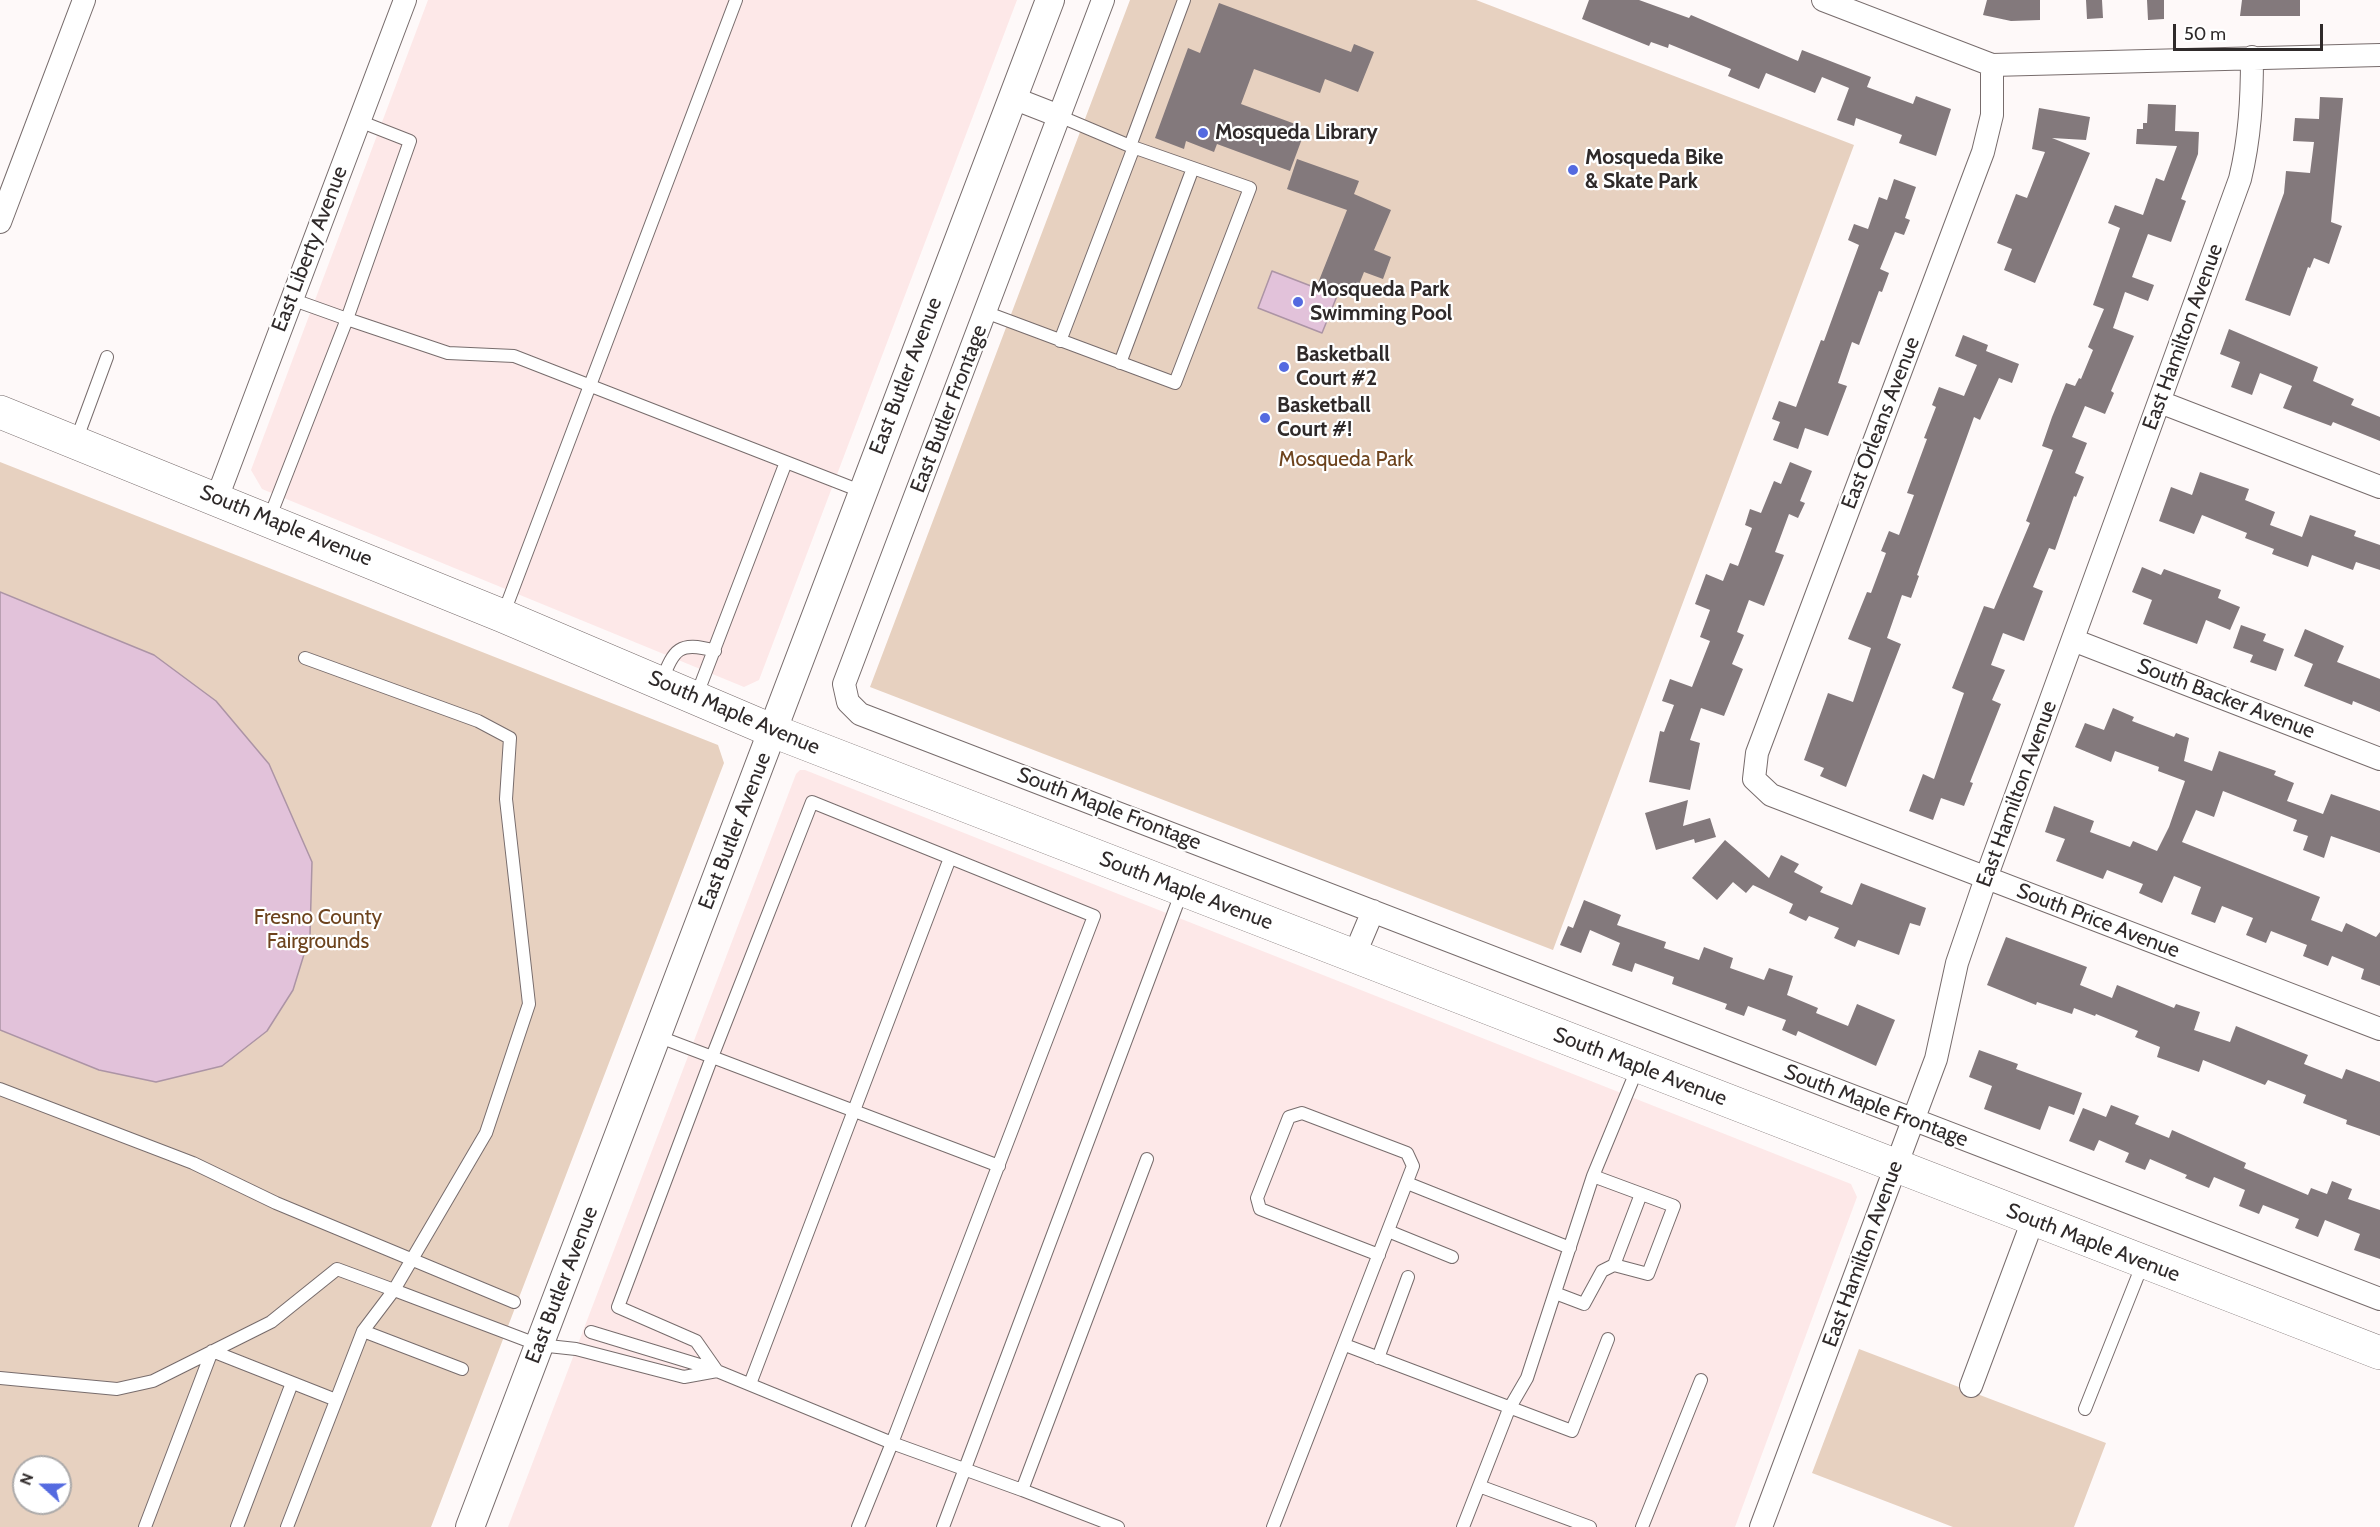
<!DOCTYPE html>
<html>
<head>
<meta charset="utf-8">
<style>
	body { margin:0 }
	#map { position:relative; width:2380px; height:1527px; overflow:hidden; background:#fef9f9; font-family:Cabin,sans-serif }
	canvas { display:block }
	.north { position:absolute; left:12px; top:1455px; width:60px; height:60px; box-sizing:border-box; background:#fff; border:2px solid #acaaaa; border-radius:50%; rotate:291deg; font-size:16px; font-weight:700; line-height:24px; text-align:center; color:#2f2a2a }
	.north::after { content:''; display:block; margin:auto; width:21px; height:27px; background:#546ae0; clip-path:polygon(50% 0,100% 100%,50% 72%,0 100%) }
	.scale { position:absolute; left:2173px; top:24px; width:150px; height:27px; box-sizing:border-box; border:3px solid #2f2a2a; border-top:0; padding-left:8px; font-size:18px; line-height:21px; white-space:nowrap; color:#2f2a2a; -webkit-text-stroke:4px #fff; paint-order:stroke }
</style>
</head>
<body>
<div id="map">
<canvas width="2380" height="1527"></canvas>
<div class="north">N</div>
<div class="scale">50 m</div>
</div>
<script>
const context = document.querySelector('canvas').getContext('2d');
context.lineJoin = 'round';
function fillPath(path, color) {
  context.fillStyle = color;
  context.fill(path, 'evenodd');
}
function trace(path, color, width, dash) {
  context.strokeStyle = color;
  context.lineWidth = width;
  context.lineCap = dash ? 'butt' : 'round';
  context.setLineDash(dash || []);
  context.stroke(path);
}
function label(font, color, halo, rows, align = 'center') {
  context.font = font + ' Cabin,sans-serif';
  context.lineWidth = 4.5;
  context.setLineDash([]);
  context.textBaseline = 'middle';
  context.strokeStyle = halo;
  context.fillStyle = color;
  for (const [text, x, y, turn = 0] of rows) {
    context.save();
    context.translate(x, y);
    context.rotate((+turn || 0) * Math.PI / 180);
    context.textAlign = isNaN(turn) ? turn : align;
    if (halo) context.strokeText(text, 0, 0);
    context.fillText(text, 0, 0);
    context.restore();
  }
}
const built = new Path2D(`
	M428,0H1017L759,680L744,687L262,489L251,470Z
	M800,770H805L1851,1184L1857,1197L1735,1527H508L796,774Z`);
const green = new Path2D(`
	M1130,0H1476L1854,145L1553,950L870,687Z
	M0,462L718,745L724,763L431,1527H0ZM24,1467H60V1503H24Z
	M1859,1349L2106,1443L2074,1527H1953L1812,1473Z`);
const water = new Path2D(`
	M1272,271L1337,296L1322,333L1258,308Z
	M0,592L154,655L216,701L269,764L312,862L310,935L293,990L267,1031L222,1066L156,1082L99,1070L0,1030Z`);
const building = new Path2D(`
	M1589,0H1639L1689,18L1691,15L1798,61L1802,50L1871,77L1867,87L1913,104L1916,96L1951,109L1936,156L1899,143L1902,135L1856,118L1854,126L1837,120L1849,88L1822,77L1815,93L1766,73L1759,89L1728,76L1731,69L1669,44L1668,48L1651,42L1649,46L1582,19Z
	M1987,0H2040V20L2011,21L1983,15Z
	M2086,0H2102L2103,18L2087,19Z
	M2147,0H2164V19L2148,20Z
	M2242,0H2300V16H2240Z
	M1219,3L1351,52L1354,44L1374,52L1358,92L1325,79L1320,93L1254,69L1241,104L1306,128L1290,171L1217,144L1214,152L1186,141L1184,149L1155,138L1188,48L1200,53Z
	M2320,97L2343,98L2331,222L2342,226L2329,264L2314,258L2310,268L2308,267L2290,316L2245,300L2284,193L2286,171L2310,173L2314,142L2293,141L2295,118L2319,119Z
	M2148,104L2176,105L2175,131L2199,132L2198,154L2181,199L2186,201L2171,242L2148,234L2132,277L2154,285L2148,301L2125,292L2113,328L2134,336L2111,391L2114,393L2105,414L2085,406L2072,437L2087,443L2075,473L2084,477L2076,497L2074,496L2055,550L2049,548L2033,587L2043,591L2024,641L2003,633L1991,665L2005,670L1992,700L2001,704L1970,782L1973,783L1964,806L1941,798L1933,820L1909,811L1923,774L1934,779L1964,693L1952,688L1984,606L1994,609L2030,523L2026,521L2053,450L2042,446L2052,417L2066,383L2075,386L2079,378L2081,379L2093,350L2088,347L2104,309L2093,305L2120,228L2108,223L2115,205L2143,215L2156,178L2164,181L2177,146L2136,144L2137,129H2143V123H2147Z
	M2039,108L2090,117L2086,140L2052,138L2090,153L2035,283L2004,270L2012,249L1997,243L2016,194L2027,198L2045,152L2032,149Z
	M1297,159L1359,181L1354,194L1391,210L1374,250L1391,257L1383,279L1364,272L1354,297L1318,283L1347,210L1287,189Z
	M1894,179L1916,187L1905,218L1910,220L1904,235L1895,232L1880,269L1889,273L1882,292L1879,291L1859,345L1852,342L1838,383L1847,386L1828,436L1805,428L1798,449L1773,440L1780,422L1772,419L1779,401L1796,407L1821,340L1824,341L1859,245L1848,240L1854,224L1868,229L1879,197L1887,200Z
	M2229,329L2318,367L2313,381L2354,399L2351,405L2380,417V441L2333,422L2331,426L2283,408L2292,386L2260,373L2252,395L2231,387L2240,362L2220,354Z
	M1963,335L1988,345L1986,351L2019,364L2012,383L1999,378L1980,420L1974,417L1917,575L1919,576L1911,598L1902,595L1887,638L1901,644L1846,787L1820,776L1824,768L1804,760L1828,693L1853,702L1871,648L1848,639L1867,592L1871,593L1886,553L1881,551L1889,531L1899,535L1914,495L1907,493L1927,439L1924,438L1936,407L1932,405L1939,387L1964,396L1977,365L1955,356Z
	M1790,462L1812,471L1800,501L1805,503L1798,518L1789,514L1775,552L1784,555L1764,606L1749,600L1737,632L1744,635L1732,664L1743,669L1724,716L1701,708L1690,740L1700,743L1690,790L1649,782L1660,731L1664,732L1674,705L1662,701L1670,679L1692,687L1710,641L1700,637L1710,610L1695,604L1706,574L1723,581L1730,563L1738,566L1752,528L1745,525L1750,509L1761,513L1774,481L1781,484Z
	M2200,472L2249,489L2245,500L2275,512L2270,525L2302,537L2310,515L2356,531L2354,536L2380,545V570L2356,562L2353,570L2312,555L2308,567L2272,554L2274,549L2245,538L2247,533L2202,515L2194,534L2159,521L2171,487L2192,495Z
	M2142,567L2161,575L2164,569L2221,590L2218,598L2240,607L2230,630L2206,620L2197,644L2143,624L2152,600L2132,592Z
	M2241,625L2266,634L2263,641L2284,649L2276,671L2250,662L2253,655L2233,648Z
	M2305,629L2344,646L2337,662L2380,679V712L2353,701L2352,705L2304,686L2313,664L2294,656Z
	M2113,708L2134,717L2132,721L2174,737L2176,733L2189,738L2184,761L2212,771L2219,751L2276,771L2274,775L2294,783L2287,801L2323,814L2331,794L2380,811V853L2331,836L2324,858L2303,850L2308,836L2293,831L2297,820L2223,791L2214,817L2196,810L2182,842L2320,897L2311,920L2342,932L2346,923L2376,937L2380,932V986L2361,979L2364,969L2332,956L2328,966L2303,956L2307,945L2271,931L2266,943L2246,935L2253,918L2222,906L2215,923L2191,914L2201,887L2174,876L2162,903L2139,893L2143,884L2107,870L2103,879L2056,861L2065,839L2045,832L2054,806L2094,821L2090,832L2130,847L2133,841L2157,851L2169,827L2185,781L2158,771L2159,767L2115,751L2111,762L2075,747L2085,723L2104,730Z
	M1688,800L1683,826L1710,818L1716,837L1695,843L1694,839L1656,850L1645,813Z
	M1725,840L1769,878L1781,855L1799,864L1794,872L1823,887L1820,892L1852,905L1861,883L1926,908L1920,926L1910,923L1899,955L1858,940L1855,947L1834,938L1839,928L1809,916L1806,921L1789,913L1793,904L1753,885L1746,893L1733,882L1717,900L1692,878Z
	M1584,900L1621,915L1617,925L1666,942L1664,948L1699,960L1704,947L1733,958L1730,968L1764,980L1769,968L1793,976L1787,995L1818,1008L1816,1013L1848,1026L1857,1004L1895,1020L1876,1066L1798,1031L1796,1036L1782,1030L1786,1020L1748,1006L1744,1016L1725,1009L1727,1004L1672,984L1674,977L1635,963L1632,972L1612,965L1620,943L1590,930L1581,953L1560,945L1568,926L1573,928Z
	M2006,937L2087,967L2080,985L2112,998L2117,985L2174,1008L2176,1004L2200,1012L2194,1030L2230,1042L2236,1026L2308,1055L2304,1064L2342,1079L2346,1069L2380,1082V1136L2346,1124L2347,1120L2303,1103L2306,1095L2268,1080L2265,1085L2203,1060L2199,1072L2157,1057L2160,1047L2135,1037L2138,1031L2096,1014L2095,1016L2074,1008L2072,1014L2037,1002L2036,1005L1987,985Z
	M1979,1050L2018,1064L2016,1069L2082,1093L2074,1115L2049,1106L2040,1130L1984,1109L1992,1086L1969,1077Z
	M2111,1105L2139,1116L2135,1124L2169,1138L2172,1130L2246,1163L2244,1168L2308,1195L2311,1188L2327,1194L2332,1181L2352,1189L2348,1199L2380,1210V1259L2354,1250L2360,1234L2325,1220L2318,1237L2295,1228L2299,1219L2263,1205L2259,1214L2239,1206L2245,1190L2214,1177L2209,1188L2185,1178L2187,1175L2150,1159L2145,1170L2125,1162L2129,1153L2099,1140L2094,1151L2069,1141L2083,1108L2106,1117Z`);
const service = new Path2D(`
	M1130,146L1184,0
	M291,299L347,319L410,141L359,121
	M985,312L1175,383L1250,188L1130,146L1059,116
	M1060,341L1134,147
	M1120,363L1193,168
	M76,441L107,357
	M786,462L863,492
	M269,519L347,319L448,353L514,356L786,462L696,697
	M503,615L736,0
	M305,658L478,721L510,738L506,799L529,1004L486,1133L394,1290L539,1345L576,1349L684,1377L717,1371L892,1443L858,1527
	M661,682C674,651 677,640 715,651
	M657,1036L999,1166
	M0,1089L193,1163L276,1203L514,1302
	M1407,1183L1570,1248
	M1388,1231L1452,1257
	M1614,1265L1641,1194
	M1555,1293L1584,1304L1602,1271L1614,1265L1648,1274L1674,1206L1593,1176
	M363,1331L462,1369
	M591,1332L716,1370
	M1345,1345L1572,1431L1608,1339
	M1378,1358L1408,1277
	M717,1371L696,1341L618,1307L712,1057L812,802L1094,916L892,1443L1022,1490L1147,1159
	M0,1378L117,1389L153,1381L271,1322L337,1269L394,1290L363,1331L287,1527
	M750,1384L950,858
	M2085,1409L2143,1263
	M1479,1486L1590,1527
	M1022,1490L1118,1527
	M145,1527L212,1351L336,1400
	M237,1527L292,1383
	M943,1527L1182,891
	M1273,1527L1413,1166L1407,1153L1302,1113L1289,1117L1257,1198L1260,1209L1379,1255
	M1463,1527L1509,1409L1527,1378L1593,1176L1638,1067
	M1642,1527L1701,1380`);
const minor = new Path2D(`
	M1103,0L844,684L848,702L860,714L2380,1299
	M1823,0L1992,65L2380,55
	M1992,65V115L1983,152L1757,753L1754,779L1771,795L2380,1029
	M1013,98L1059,116
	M0,222L84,0
	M2160,402L2380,487
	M217,498L405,0
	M2073,640L2380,759
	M1354,956L1373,911
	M1971,1386L2033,1220
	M1761,1527L1936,1059L1957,963L1986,878L2240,179C2250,138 2252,99 2252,57`);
const tertiary = new Path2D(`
	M470,1527L1050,0`);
const secondary = new Path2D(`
	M0,412L503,616L773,731L2380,1353`);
const markers = [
	[1203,133,6,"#546ae0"],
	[1573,170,6,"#546ae0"],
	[1298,302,6,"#546ae0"],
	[1284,367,6,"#546ae0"],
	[1265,418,6,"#546ae0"]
];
const poiNames = [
	["Mosqueda Library",1215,133],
	["Mosqueda Bike",1585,158],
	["& Skate Park",1585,182],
	["Mosqueda Park",1310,290],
	["Swimming Pool",1310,314],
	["Basketball",1296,355],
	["Court #2",1296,379],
	["Basketball",1277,406],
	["Court #!",1277,430]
];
const streetNames = [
	["East Liberty Avenue",310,249,-69],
	["East Hamilton Avenue",2183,337,-70],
	["East Butler Avenue",906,376,-69],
	["East Butler Frontage",949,409,-69],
	["East Orleans Avenue",1881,423,-69],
	["South Maple Avenue",286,526,22],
	["South Backer Avenue",2226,699,21],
	["South Maple Avenue",734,713,23],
	["East Hamilton Avenue",2017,794,-70],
	["South Maple Frontage",1109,809,21],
	["East Butler Avenue",735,831,-69],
	["South Maple Avenue",1186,891,21],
	["South Price Avenue",2098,921,21],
	["South Maple Avenue",1640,1067,21],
	["South Maple Frontage",1876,1106,21],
	["South Maple Avenue",2093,1243,21],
	["East Hamilton Avenue",1863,1254,-70],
	["East Butler Avenue",562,1285,-69]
];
const parkNames = [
	["Mosqueda Park",1346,460],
	["Fresno County",318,918],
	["Fairgrounds",318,942]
];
fillPath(built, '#fde8e8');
fillPath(green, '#e7d1c0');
fillPath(water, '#e2c2da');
trace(water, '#ac94a5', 1.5);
fillPath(building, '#83797c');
trace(service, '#776c6c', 14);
trace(minor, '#776c6c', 24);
trace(tertiary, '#776c6c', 30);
trace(secondary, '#776c6c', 34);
trace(service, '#fff', 12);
trace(minor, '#fff', 22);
trace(tertiary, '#fff', 28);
trace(secondary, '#fff', 33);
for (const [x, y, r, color] of markers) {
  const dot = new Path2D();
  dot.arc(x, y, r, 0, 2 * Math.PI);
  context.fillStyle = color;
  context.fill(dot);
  trace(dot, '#fff', 2);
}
label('bold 21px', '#2f2a2a', '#fff', poiNames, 'left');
label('21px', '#2f2a2a', '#fff', streetNames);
label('21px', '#6d431d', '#fff', parkNames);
</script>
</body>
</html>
